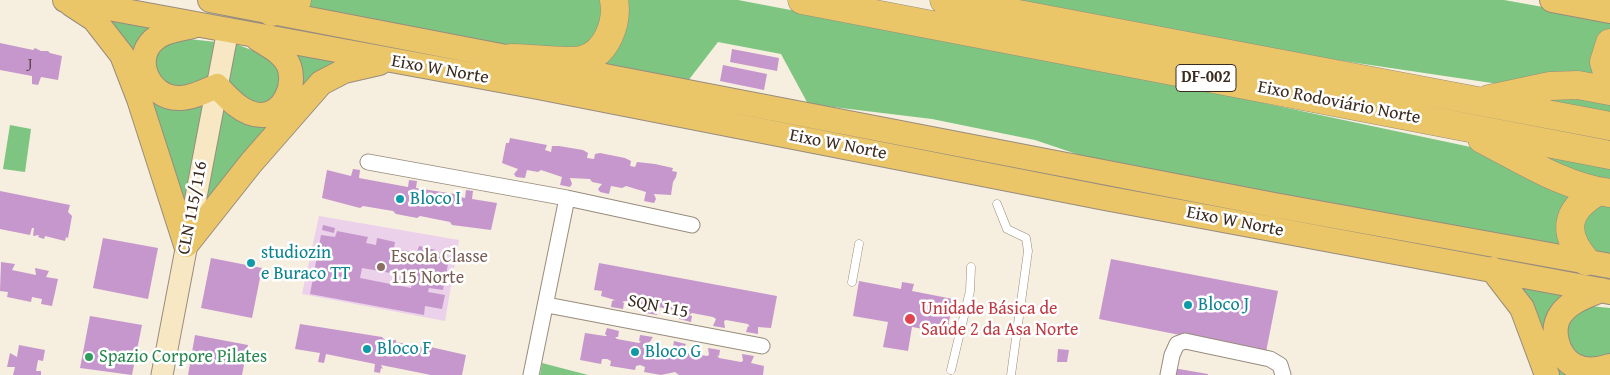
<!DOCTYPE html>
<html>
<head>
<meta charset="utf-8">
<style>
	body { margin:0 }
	canvas { display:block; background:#f6eede }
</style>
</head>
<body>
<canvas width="1610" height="375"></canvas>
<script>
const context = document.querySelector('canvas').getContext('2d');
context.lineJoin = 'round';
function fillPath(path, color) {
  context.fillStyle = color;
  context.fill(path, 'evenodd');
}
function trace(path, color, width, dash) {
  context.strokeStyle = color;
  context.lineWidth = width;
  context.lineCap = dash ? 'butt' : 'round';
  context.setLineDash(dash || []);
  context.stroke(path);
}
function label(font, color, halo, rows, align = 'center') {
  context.font = font + ' "Gentium Book Plus",serif';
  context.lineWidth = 5;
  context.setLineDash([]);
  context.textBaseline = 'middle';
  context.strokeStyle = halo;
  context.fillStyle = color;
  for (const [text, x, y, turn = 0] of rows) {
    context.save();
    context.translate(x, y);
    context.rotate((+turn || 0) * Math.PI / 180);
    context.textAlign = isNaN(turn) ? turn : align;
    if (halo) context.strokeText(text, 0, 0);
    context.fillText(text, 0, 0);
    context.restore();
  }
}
const built = new Path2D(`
	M319,216L459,240L445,321L302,294Z`);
const green = new Path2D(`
	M311,0H603L608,9L588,50L510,47L300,9Z
	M620,0H738L1127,74L1480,149L1581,196L1571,253L1106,164L1035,140L932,119L808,104L781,54L718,42L684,86L590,66Z
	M992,0H1504L1610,19V37L1603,78L1519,87L1242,46Z
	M91,11L165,27L144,90L206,100L182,216Z
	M189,39L216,42L208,77L197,91L160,88L151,56L169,41Z
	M236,44L277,60L288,81L261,112L228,89L229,67Z
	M285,50L348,63L203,214L222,105C240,133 262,118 289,111Z
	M1547,95L1610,101V116L1530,101Z
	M10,125L31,129L25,172L3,169Z
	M1521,151L1610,167V188Z
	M1610,202V258L1590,254L1576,217L1581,209Z
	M1506,281L1581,295L1554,311L1584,375H1553Z
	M1590,306L1610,308V354L1603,359L1577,362L1561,333L1569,314Z
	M542,363L588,375H540Z`);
const building = new Path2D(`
	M0,43L33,50L35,48L41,51H48L50,53L62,56L58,80L41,77L38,85L32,84V76L0,70Z
	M732,49L779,58L777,71L730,62Z
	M723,65L767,74L764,90L720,81Z
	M510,138L547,145L545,150L551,152L552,146H559L583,150L588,153L587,158L594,159L595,154L600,153L625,158L631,161L630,166L635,167L637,162L655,164L673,168L672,171L677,172L676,177L673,182L671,195L654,194L656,199L654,203L644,201L646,192L626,186L622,188L611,186L609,194L600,192L598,189L602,184L592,182L590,179L570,178L572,184L570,187L560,185L562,177L541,170L538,172L527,170L525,178L516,177L514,174L518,169L502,163L506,143H509Z
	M353,169L360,170L359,178L408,187L409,180L417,181L416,188L455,194V196L465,198L466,190L473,191L472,199L497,203L491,230L452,225L450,222L420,216L417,218L396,214L393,211L363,206L360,208L322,198L327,170L351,176Z
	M0,191L70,205L68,212L72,216L68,238L66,237L65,241L45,236L44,239L38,237L39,235L33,236L34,228H32L30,235L0,229Z
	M323,225L335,228L334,233L322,230Z
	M337,231L368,237L366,243L376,245L377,238L395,242L394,248L417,253L419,246L436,250L435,256L449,259L443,290L429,288L428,292L445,295L442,309L425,306L424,315L310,294L321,235L335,237ZM362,268L413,277L411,288L360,278Z
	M103,238L158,248L148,299L93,288Z
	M211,258L262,268L252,318L201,308Z
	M1111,259L1278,291L1266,352L1099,319Z
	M1,262L15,264L12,270L36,275L35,268L49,271L46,277L58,279L52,306L41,304L42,299L32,297L31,302L7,297L8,292L0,291Z
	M599,263L777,296L771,328L758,327V334L746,332L748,326L750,327L748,324L726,320L724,321L725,328L713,326L716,319L713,317L692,313L689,315L692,316L691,322L679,319L680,314H682L680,311L658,307L656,309H658L657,315L645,313L646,307L648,308L646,305L625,301L622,302L624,303L623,309L611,307L612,301L615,300L601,296L602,291L594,290Z
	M859,281L901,289L902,282L914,284L912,291L953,299L947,333L912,327L908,351L883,347L888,322L853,316Z
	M90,316L142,325L132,375L80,368Z
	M300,324L382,337L385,340H396V342L425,348L426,346L466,355L462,375H431L381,365L383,369L381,368L380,373L374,372L375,364L326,354L324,363L318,362L320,353L295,349Z
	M607,328L619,331L618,337H615L617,339L639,343L641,341H639L640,335L653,337L649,343L651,345L673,349L675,348L673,347L674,341L686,344L683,350L685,352L707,356L709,355L708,348L720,350L719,356L717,355L719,358L741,362L743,361L742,354L754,356L751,363L764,366L763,375H679L675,372L661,375L644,372L645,367L640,365L636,366L635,370L610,366L611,361L607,359H602L601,364L580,360L585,333L605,336H607L605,334Z
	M195,335L248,345L242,375H188Z
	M19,345L45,350L43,361L38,360L36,371H41V375H13L15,367H7L10,353L17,357Z
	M1058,349L1069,350L1067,362H1057Z
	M1173,368L1208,374V375H1172Z`);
const lane = new Path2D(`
	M997,204L1007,229L1026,238L1028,251L1011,375
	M852,282L859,244
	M951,370L970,291L971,267`);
const street = new Path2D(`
	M368,162L567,198L692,225
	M547,305L762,346
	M531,375L567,198
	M1168,375L1172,355L1177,344L1185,341L1270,359L1280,365L1283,375`);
const secondary = new Path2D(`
	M162,375L226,40`);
const primary = new Path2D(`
	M65,0L538,87L1105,198L1610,292
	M210,0L1274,205L1610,266
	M1552,0L1610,11
	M71,4L94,19L122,55L139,99L186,245
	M193,26C182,29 169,30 159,36C129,54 147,99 180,98C192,98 205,91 217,86C228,98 243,115 261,115C284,115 296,86 289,66C284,53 269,46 258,39
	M186,245L251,163L321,83L344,71L379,63
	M1492,269L1522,308L1547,375
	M1601,290C1587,296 1570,301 1561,314C1550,329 1557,355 1573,365C1584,371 1598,370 1610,366`);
const highway = new Path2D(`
	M802,0L1610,155
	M944,0L1610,126
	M272,12L297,0
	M1610,43L1604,62L1610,83
	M511,58C528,58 568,63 582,60C607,54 618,22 614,0
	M1489,99L1550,86L1578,85L1610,91
	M1482,139C1523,160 1564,187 1610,193
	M1586,261C1562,233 1565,211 1597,192`);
const markers = [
	[400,199,5,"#0f9aa8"],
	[251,263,5,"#0f9aa8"],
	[381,267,5,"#8d6e63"],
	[1188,305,5,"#0f9aa8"],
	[910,319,6,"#e0444e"],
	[367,349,5,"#0f9aa8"],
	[635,352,5,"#0f9aa8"],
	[89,357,5,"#2e9e5b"]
];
const numberNames = [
	["J",30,64]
];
const shields = [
	[1206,78,60]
];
const shieldNames = [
	["DF-002",1206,78]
];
const streetNames = [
	["Eixo W Norte",440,70,10],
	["Eixo Rodoviário Norte",1339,103,11],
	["Eixo W Norte",838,145,11],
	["CLN 115/116",193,208,-79],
	["Eixo W Norte",1235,222,11],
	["SQN 115",658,307,11]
];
const cultureNames = [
	["Bloco I",410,199],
	["studiozin",261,253],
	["e Buraco TT",261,274],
	["Bloco J",1198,305],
	["Bloco F",377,349],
	["Bloco G",645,352]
];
const educationNames = [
	["Escola Classe",391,257],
	["115 Norte",391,278]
];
const healthNames = [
	["Unidade Básica de",921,309],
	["Saúde 2 da Asa Norte",921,330]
];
const leisureNames = [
	["Spazio Corpore Pilates",99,357]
];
fillPath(built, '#ecd1ea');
fillPath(green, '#7ec581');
fillPath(building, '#c697cc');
trace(lane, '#988c7e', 9);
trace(street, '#988c7e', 17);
trace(secondary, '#988c7e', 23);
trace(primary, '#988c7e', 26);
trace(highway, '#988c7e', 29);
trace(lane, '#fff', 8);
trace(street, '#fff', 15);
trace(secondary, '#f7e8c3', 21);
trace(primary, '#eac669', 24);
trace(highway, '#eac669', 28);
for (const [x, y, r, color] of markers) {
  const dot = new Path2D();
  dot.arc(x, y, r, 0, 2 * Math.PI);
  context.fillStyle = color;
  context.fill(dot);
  trace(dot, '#fff', 2);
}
label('15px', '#5e454a', null, numberNames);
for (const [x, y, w] of shields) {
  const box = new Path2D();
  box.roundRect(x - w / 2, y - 13.5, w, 27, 4);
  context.fillStyle = '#fff';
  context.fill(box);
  trace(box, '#3b2a1e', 1);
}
label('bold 16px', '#3b2a1e', null, shieldNames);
label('18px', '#3b2a1e', '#fff', streetNames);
label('18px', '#0d838f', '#fff', cultureNames, 'left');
label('18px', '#785e54', '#fff', educationNames, 'left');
label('18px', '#be3a42', '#fff', healthNames, 'left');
label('18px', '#27864d', '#fff', leisureNames, 'left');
</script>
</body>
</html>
